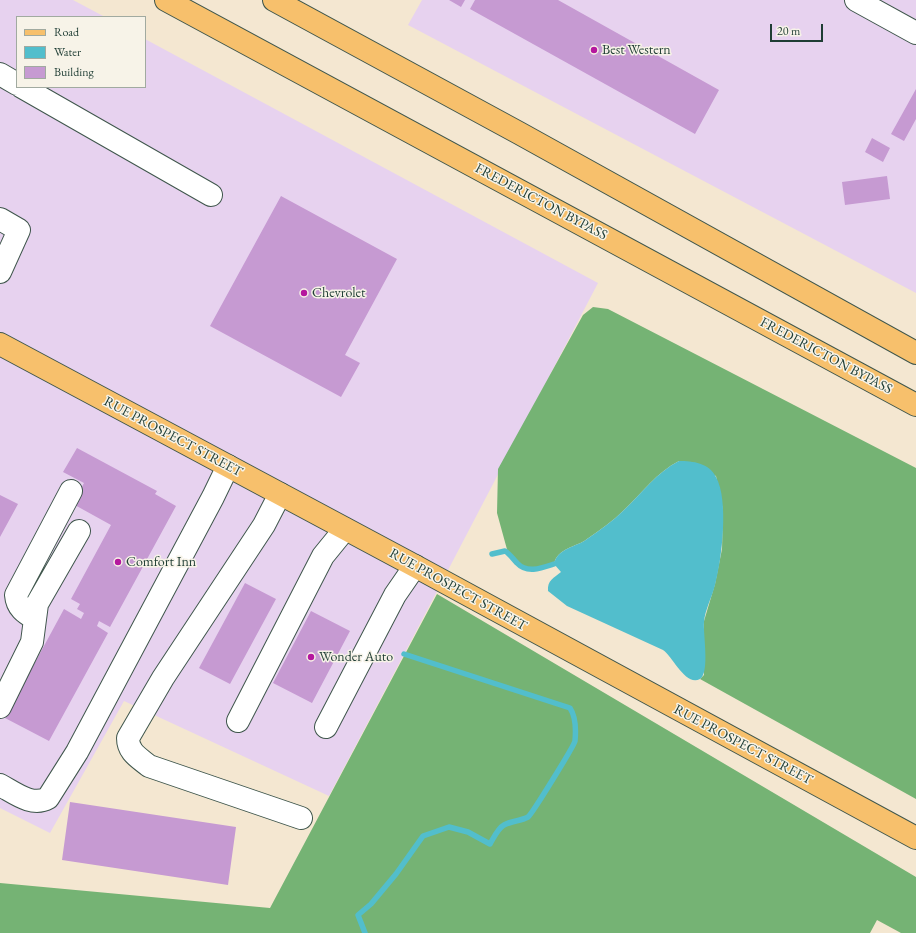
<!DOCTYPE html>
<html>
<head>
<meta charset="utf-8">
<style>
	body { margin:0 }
	#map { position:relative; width:916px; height:933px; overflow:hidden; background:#f4e7d1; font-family:"EB Garamond",serif }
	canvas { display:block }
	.legend { position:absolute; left:16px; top:16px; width:130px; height:72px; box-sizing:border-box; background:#f7f3e8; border:1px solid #a1aaa0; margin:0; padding:5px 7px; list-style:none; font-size:12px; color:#1f3d34 }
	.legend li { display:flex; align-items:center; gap:8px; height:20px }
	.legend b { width:20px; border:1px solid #a1aaa0 }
	.scale { position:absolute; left:770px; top:24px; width:53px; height:18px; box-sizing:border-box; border:2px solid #1f3d34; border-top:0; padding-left:5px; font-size:12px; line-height:14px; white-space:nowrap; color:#1f3d34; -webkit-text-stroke:3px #f7f3e8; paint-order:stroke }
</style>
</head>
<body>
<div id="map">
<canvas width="916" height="933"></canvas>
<ul class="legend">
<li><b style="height:5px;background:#f7c06c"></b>Road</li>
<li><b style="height:11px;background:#52becc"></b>Water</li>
<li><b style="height:11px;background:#c69ad2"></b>Building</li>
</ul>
<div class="scale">20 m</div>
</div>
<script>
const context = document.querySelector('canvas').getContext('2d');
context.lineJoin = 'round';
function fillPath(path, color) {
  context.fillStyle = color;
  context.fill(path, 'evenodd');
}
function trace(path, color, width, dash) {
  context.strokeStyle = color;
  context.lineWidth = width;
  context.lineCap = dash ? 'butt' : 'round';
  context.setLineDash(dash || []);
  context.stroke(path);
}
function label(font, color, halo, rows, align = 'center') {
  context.font = font + ' "EB Garamond",serif';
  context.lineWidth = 3;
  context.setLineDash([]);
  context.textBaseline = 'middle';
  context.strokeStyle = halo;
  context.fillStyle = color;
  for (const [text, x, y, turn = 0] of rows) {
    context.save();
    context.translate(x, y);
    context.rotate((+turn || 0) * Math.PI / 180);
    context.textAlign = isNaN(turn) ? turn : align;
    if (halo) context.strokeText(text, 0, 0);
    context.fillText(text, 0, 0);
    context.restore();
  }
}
const built = new Path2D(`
	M0,0H73L105,17H17V87H145V39L598,283L411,641L329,796L124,701L50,833L0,808Z
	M422,0H916V293L408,25Z`);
const forest = new Path2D(`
	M593,307L608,309L916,468V799L700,679L704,675V621L715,584L722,549L723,510L716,476L679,461C657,472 642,493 624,510C613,521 600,530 587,539C577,547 557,548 554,564L539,568L528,569L518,565L508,553L497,513L498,469L583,315Z
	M437,594L916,877V933H901L877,920L870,933H0V883L270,908Z`);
const water = new Path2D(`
	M679,461C693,461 709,463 716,477C729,500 722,559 715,585C712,597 705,610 704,622C703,634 710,673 700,679C686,687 673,657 663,650L567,606L548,591C547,580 554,578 561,572L554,564C557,548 577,547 587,539C600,530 613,521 624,510C642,493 657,472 679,461Z`);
const stream = new Path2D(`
	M492,554L505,551C510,554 513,559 517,563C527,574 542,568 554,564
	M365,933L358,915L371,904L396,874L423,836L449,827L468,832L490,844C493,839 498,828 504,825C511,821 521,821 528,817C532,814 574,746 575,741C576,730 576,717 570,708L404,654`);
const building = new Path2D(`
	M449,0H465L461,7Z
	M475,0H558L719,90L695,134L470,9Z
	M916,89V119L904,141L891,134Z
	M872,138L890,148L883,162L865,152Z
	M887,176L890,199L845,205L842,182Z
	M281,196L397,259L345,355L360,363L341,397L210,326Z
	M77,448L157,491L155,494L176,506L110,627L99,621L97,626L108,633L49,741L5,718L64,609L81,619L84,613L77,609L80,604L71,599L111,525L73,504L84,483L63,472Z
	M0,495L18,504L0,537Z
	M245,583L276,599L230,684L199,668Z
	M311,611L350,631L312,703L273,683Z
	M70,802L236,827L228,885L62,860Z`);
const minor = new Path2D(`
	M856,0L916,33
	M0,74L17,84
	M22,87L211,195
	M0,219L19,230L0,272
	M280,494L264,525L163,678L128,738C128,752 138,757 149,766L301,818
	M35,619C25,613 17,608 16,595L71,491
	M0,707L32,642L37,604L79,531
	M238,721L323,556L345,529
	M326,727L395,595L415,566
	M0,785C15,793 32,807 48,798L77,752L213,497L228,466`);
const major = new Path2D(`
	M0,344L415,566L916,838`);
const highway = new Path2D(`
	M166,0L916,405
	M274,0L519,133L916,353`);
const markers = [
	[594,50,4,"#b5179e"],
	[304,293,4,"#b5179e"],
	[118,562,4,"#b5179e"],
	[311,657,4,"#b5179e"]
];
const poiNames = [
	["Best Western",602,50],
	["Chevrolet",312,293],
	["Comfort Inn",126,562],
	["Wonder Auto",319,657]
];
const streetNames = [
	["FREDERICTON BYPASS",541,202,28],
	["FREDERICTON BYPASS",826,356,28],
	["RUE PROSPECT STREET",173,437,28],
	["RUE PROSPECT STREET",458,590,29],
	["RUE PROSPECT STREET",743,745,28]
];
fillPath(built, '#e7d2ef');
fillPath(forest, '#75b374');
fillPath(water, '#52becc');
trace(stream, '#52becc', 5.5);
fillPath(building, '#c69ad2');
trace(minor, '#3f564c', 24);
trace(major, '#3f564c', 24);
trace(highway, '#3f564c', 24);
trace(minor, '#fff', 22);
trace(major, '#f7c06c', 22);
trace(highway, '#f7c06c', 22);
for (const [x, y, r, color] of markers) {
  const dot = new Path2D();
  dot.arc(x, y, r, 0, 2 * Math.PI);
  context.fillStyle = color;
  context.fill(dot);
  trace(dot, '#f7f3e8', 1.5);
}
label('14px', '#1f3d34', '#f7f3e8', poiNames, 'left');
label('14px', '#1f3d34', '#f7f3e8', streetNames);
</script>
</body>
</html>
